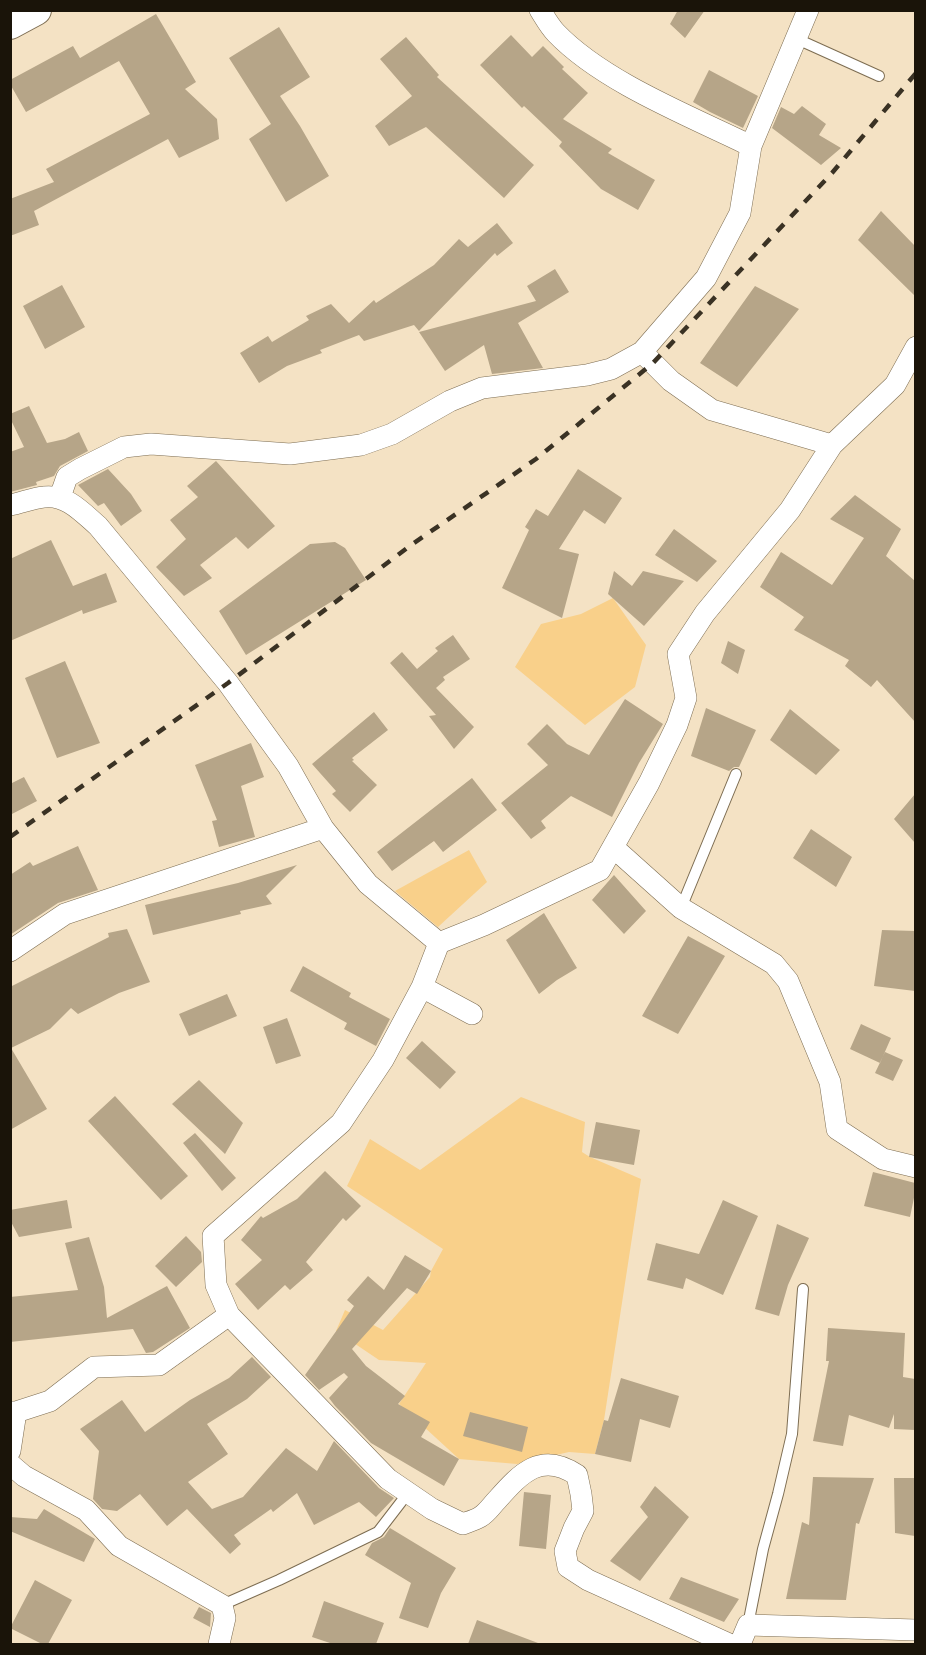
<!DOCTYPE html>
<html>
<head>
<meta charset="utf-8">
<style>
	body { margin:0 }
	#map { position:relative; width:926px; height:1655px; overflow:hidden; background:#f4e2c4; font-family:Figtree,sans-serif }
	canvas { display:block }
	.frame { position:absolute; inset:0; border:12px solid #1a1409; pointer-events:none }
</style>
</head>
<body>
<div id="map">
<canvas width="926" height="1655"></canvas>
<div class="frame"></div>
</div>
<script>
const context = document.querySelector('canvas').getContext('2d');
context.lineJoin = 'round';
function fillPath(path, color) {
  context.fillStyle = color;
  context.fill(path, 'evenodd');
}
function trace(path, color, width, dash) {
  context.strokeStyle = color;
  context.lineWidth = width;
  context.lineCap = dash ? 'butt' : 'round';
  context.setLineDash(dash || []);
  context.stroke(path);
}
const green = new Path2D(`
	M613,598L646,645L635,687L585,725L515,667L541,624L581,614Z
	M469,850L487,882L438,927L395,891Z
	M521,1097L585,1122L582,1152L590,1157L641,1179L604,1420L595,1454L569,1452L517,1464L459,1459L399,1404L426,1363L379,1360L336,1331L345,1310L383,1330L430,1277L431,1271L443,1249L347,1186L370,1139L420,1170Z`);
const building = new Path2D(`
	M678,10H705L685,38L670,24Z
	M156,14L196,82L185,89L217,119L219,139L179,158L168,139L34,211L39,225L10,236V199L54,182L46,169L150,114L119,61L26,112L10,84V80L73,46L80,58Z
	M279,27L310,77L280,96L300,126L329,176L286,202L249,139L271,124L229,58Z
	M511,35L532,57L543,46L564,67L562,69L588,93L563,119L612,149L608,153L655,180L638,210L601,189L559,146L562,142L524,106L522,108L480,65Z
	M406,37L439,75L437,77L534,165L504,198L426,127L389,146L375,126L412,96L380,59Z
	M709,70L758,96L743,128L710,112L693,102Z
	M802,106L826,124L819,135L841,148L821,165L772,128L781,107L794,114Z
	M881,211L915,246V296L858,240Z
	M497,223L513,243L497,256L495,253L419,331L414,325L364,341L359,335L320,350L322,353L287,366L259,383L240,353L268,336L272,342L309,320L306,316L331,304L349,323L374,300L376,303L434,265L459,239L468,247Z
	M555,269L569,292L518,323L543,368L492,374L484,345L445,371L419,332L536,301L527,286Z
	M62,285L85,327L45,349L23,306Z
	M755,286L799,309L737,387L700,363Z
	M29,406L47,443L65,439L79,432L88,451L60,466L54,476L36,482L37,485L10,492V452L24,447L10,418V414Z
	M216,461L275,526L248,549L236,537L200,565L212,578L184,596L156,567L186,539L170,520L198,497L187,486Z
	M108,469L131,494L142,511L121,526L104,503L98,506L78,485Z
	M578,469L622,498L605,524L584,510L559,549L579,554L562,618L502,588L529,530L525,527L536,509L548,516Z
	M855,495L901,529L886,556L915,581V722L877,680L871,687L845,666L849,660L794,630L804,617L760,587L781,552L832,585L864,538L830,519Z
	M674,529L717,561L697,582L655,555Z
	M51,540L73,586L106,573L117,602L83,614L82,610L10,641V559Z
	M335,542L345,548L366,580L246,655L219,611L310,544Z
	M614,571L632,586L643,571L684,581L644,626L608,594Z
	M453,635L470,659L443,677L445,680L436,688L474,727L454,749L429,716L436,715L390,663L402,652L417,669L438,651L435,648Z
	M728,641L745,650L738,674L721,663Z
	M65,661L100,743L57,758L25,678Z
	M625,699L663,724L639,763L612,817L571,796L541,821L546,828L531,839L501,803L548,765L527,744L547,724L567,744L589,755Z
	M706,708L756,730L739,767H734L729,771L691,756Z
	M790,709L840,750L816,775L770,740Z
	M374,712L388,730L352,758L354,760L352,761L377,785L350,812L332,794L336,791L312,764Z
	M251,743L264,777L241,786L255,837L219,847L212,821L217,820L195,765Z
	M24,777L37,801L10,815V784Z
	M472,778L497,810L443,852L434,841L392,871L377,852Z
	M915,794V843L894,819Z
	M811,829L852,857L836,887L793,858Z
	M78,846L98,890L58,903L10,935V875L30,862L33,866Z
	M297,865L266,896L272,904L240,911L241,914L153,935L145,905L238,883Z
	M614,875L646,911L624,934L592,900Z
	M544,913L577,968L557,980L539,994L506,940Z
	M127,929L150,982L119,993L78,1014L71,1008L50,1029L11,1048L47,1109L10,1130V987L109,937L108,933Z
	M882,930L915,931V991L874,986Z
	M688,936L725,956L678,1034L642,1016Z
	M303,966L351,993L349,997L390,1019L376,1046L344,1029L347,1023L290,991Z
	M227,994L237,1016L189,1036L179,1014Z
	M287,1018L301,1056L276,1064L263,1027Z
	M861,1024L891,1038L880,1063L850,1049Z
	M422,1041L456,1072L440,1089L406,1058Z
	M885,1052L903,1060L893,1081L875,1073Z
	M199,1080L243,1123L225,1154L172,1104Z
	M115,1096L188,1176L161,1200L88,1121Z
	M596,1122L640,1130L634,1165L589,1157Z
	M195,1133L236,1178L222,1191L183,1143Z
	M325,1171L361,1206L346,1221L343,1218L306,1262L313,1270L290,1290L285,1285L258,1310L235,1284L262,1260L241,1240L261,1216L263,1218L297,1199Z
	M873,1172L915,1183V1193L910,1217L864,1206Z
	M67,1200L72,1228L19,1237L10,1220V1210Z
	M723,1200L758,1216L723,1295L686,1278L683,1289L647,1280L656,1243L699,1254Z
	M777,1224L809,1238L788,1285L779,1316L755,1309Z
	M186,1236L201,1252L202,1262L176,1287L155,1266Z
	M89,1237L104,1287L107,1318L167,1286L190,1328L153,1352L146,1353L133,1329L10,1342V1297L78,1290L65,1243Z
	M405,1255L431,1271L417,1294L407,1288L352,1349L366,1366L405,1396L398,1404L430,1422L421,1437L459,1459L444,1486L371,1443L335,1406L329,1398L348,1377L344,1373L319,1390L305,1375L354,1306L347,1300L368,1276L384,1290Z
	M828,1328L905,1333L903,1377L915,1379V1430L894,1429V1414L889,1428L849,1415L843,1446L813,1441L829,1361H826Z
	M252,1357L271,1377L247,1399L207,1424L228,1454L188,1482L212,1509L243,1497L286,1448L317,1471L334,1441L379,1488L394,1498L376,1517L359,1502L314,1525L297,1493L273,1512L271,1509L234,1535L241,1544L230,1554L187,1509L167,1526L140,1494L117,1511L102,1509L93,1499L99,1451L80,1429L122,1400L145,1432L190,1400L229,1378Z
	M621,1378L679,1396L670,1428L640,1419L631,1462L595,1454L604,1420L608,1421Z
	M470,1412L528,1427L522,1452L463,1436Z
	M813,1477L874,1478L859,1524L856,1523L846,1600L786,1599L802,1522L809,1525Z
	M894,1478H915V1536L895,1533Z
	M655,1486L689,1517L640,1581L610,1561L648,1517L640,1507Z
	M524,1492L551,1495L546,1549L519,1546Z
	M44,1509L95,1539L84,1562L10,1531V1517L37,1519Z
	M390,1528L456,1568L441,1593L428,1628L399,1618L411,1583L365,1555L372,1543L384,1537Z
	M681,1577L739,1599L724,1622L669,1599Z
	M35,1580L72,1600L48,1644H42L10,1628Z
	M324,1601L384,1623L376,1644H333L312,1637Z
	M199,1607L211,1613L210,1627L193,1618Z
	M477,1620L538,1643L537,1644H468Z`);
const lane = new Path2D(`
	M797,39L879,76
	M681,908L736,774
	M222,1605L279,1580L378,1532L408,1493
	M748,1625L763,1549L778,1494L792,1434L803,1289`);
const street = new Path2D(`
	M540,10C545,18 550,27 556,33C603,82 690,116 751,146
	M642,352L671,381L712,410L832,445
	M60,497L67,477L80,469L124,447L151,444L290,454L361,445L392,434L450,401L482,388L587,375L611,369L642,352L706,278L740,213L751,146L808,10
	M10,505C21,503 33,498 44,497C66,494 82,512 98,526L228,683L288,766L323,828L368,884L439,943
	M614,848L681,908L774,964L788,981L830,1082L837,1129L883,1159L916,1167
	M10,951L65,914L323,828
	M422,987L472,1014
	M10,1412H16L50,1401L94,1367L159,1365L229,1315
	M10,1451L16,1412
	M10,1464L24,1476L86,1510L119,1546L222,1605L225,1618L219,1644
	M729,1644L588,1580L568,1567L565,1551L574,1528L583,1511L581,1494L577,1475C541,1451 521,1473 497,1500C492,1505 487,1513 480,1517C475,1520 468,1522 463,1524L432,1509L388,1479L229,1315L216,1285L213,1236L341,1123L383,1060L422,987L439,943L484,925L600,870L649,783L677,725L686,698L678,654L705,613L790,510L832,445L895,385L916,347
	M740,1644L748,1625L916,1630`);
const secondary = new Path2D(`
	M10,24L36,10`);
const rail = new Path2D(`
	M10,837L228,683L411,545L536,459L653,363L832,173L916,73`);
fillPath(green, '#f9d08a');
fillPath(building, '#b6a588');
trace(lane, '#7d6d52', 12);
trace(street, '#7d6d52', 22);
trace(secondary, '#7d6d52', 32);
trace(lane, '#fff', 10);
trace(street, '#fff', 21);
trace(secondary, '#fff', 30);
trace(rail, '#3a3224', 4.5, [10, 10]);
</script>
</body>
</html>
